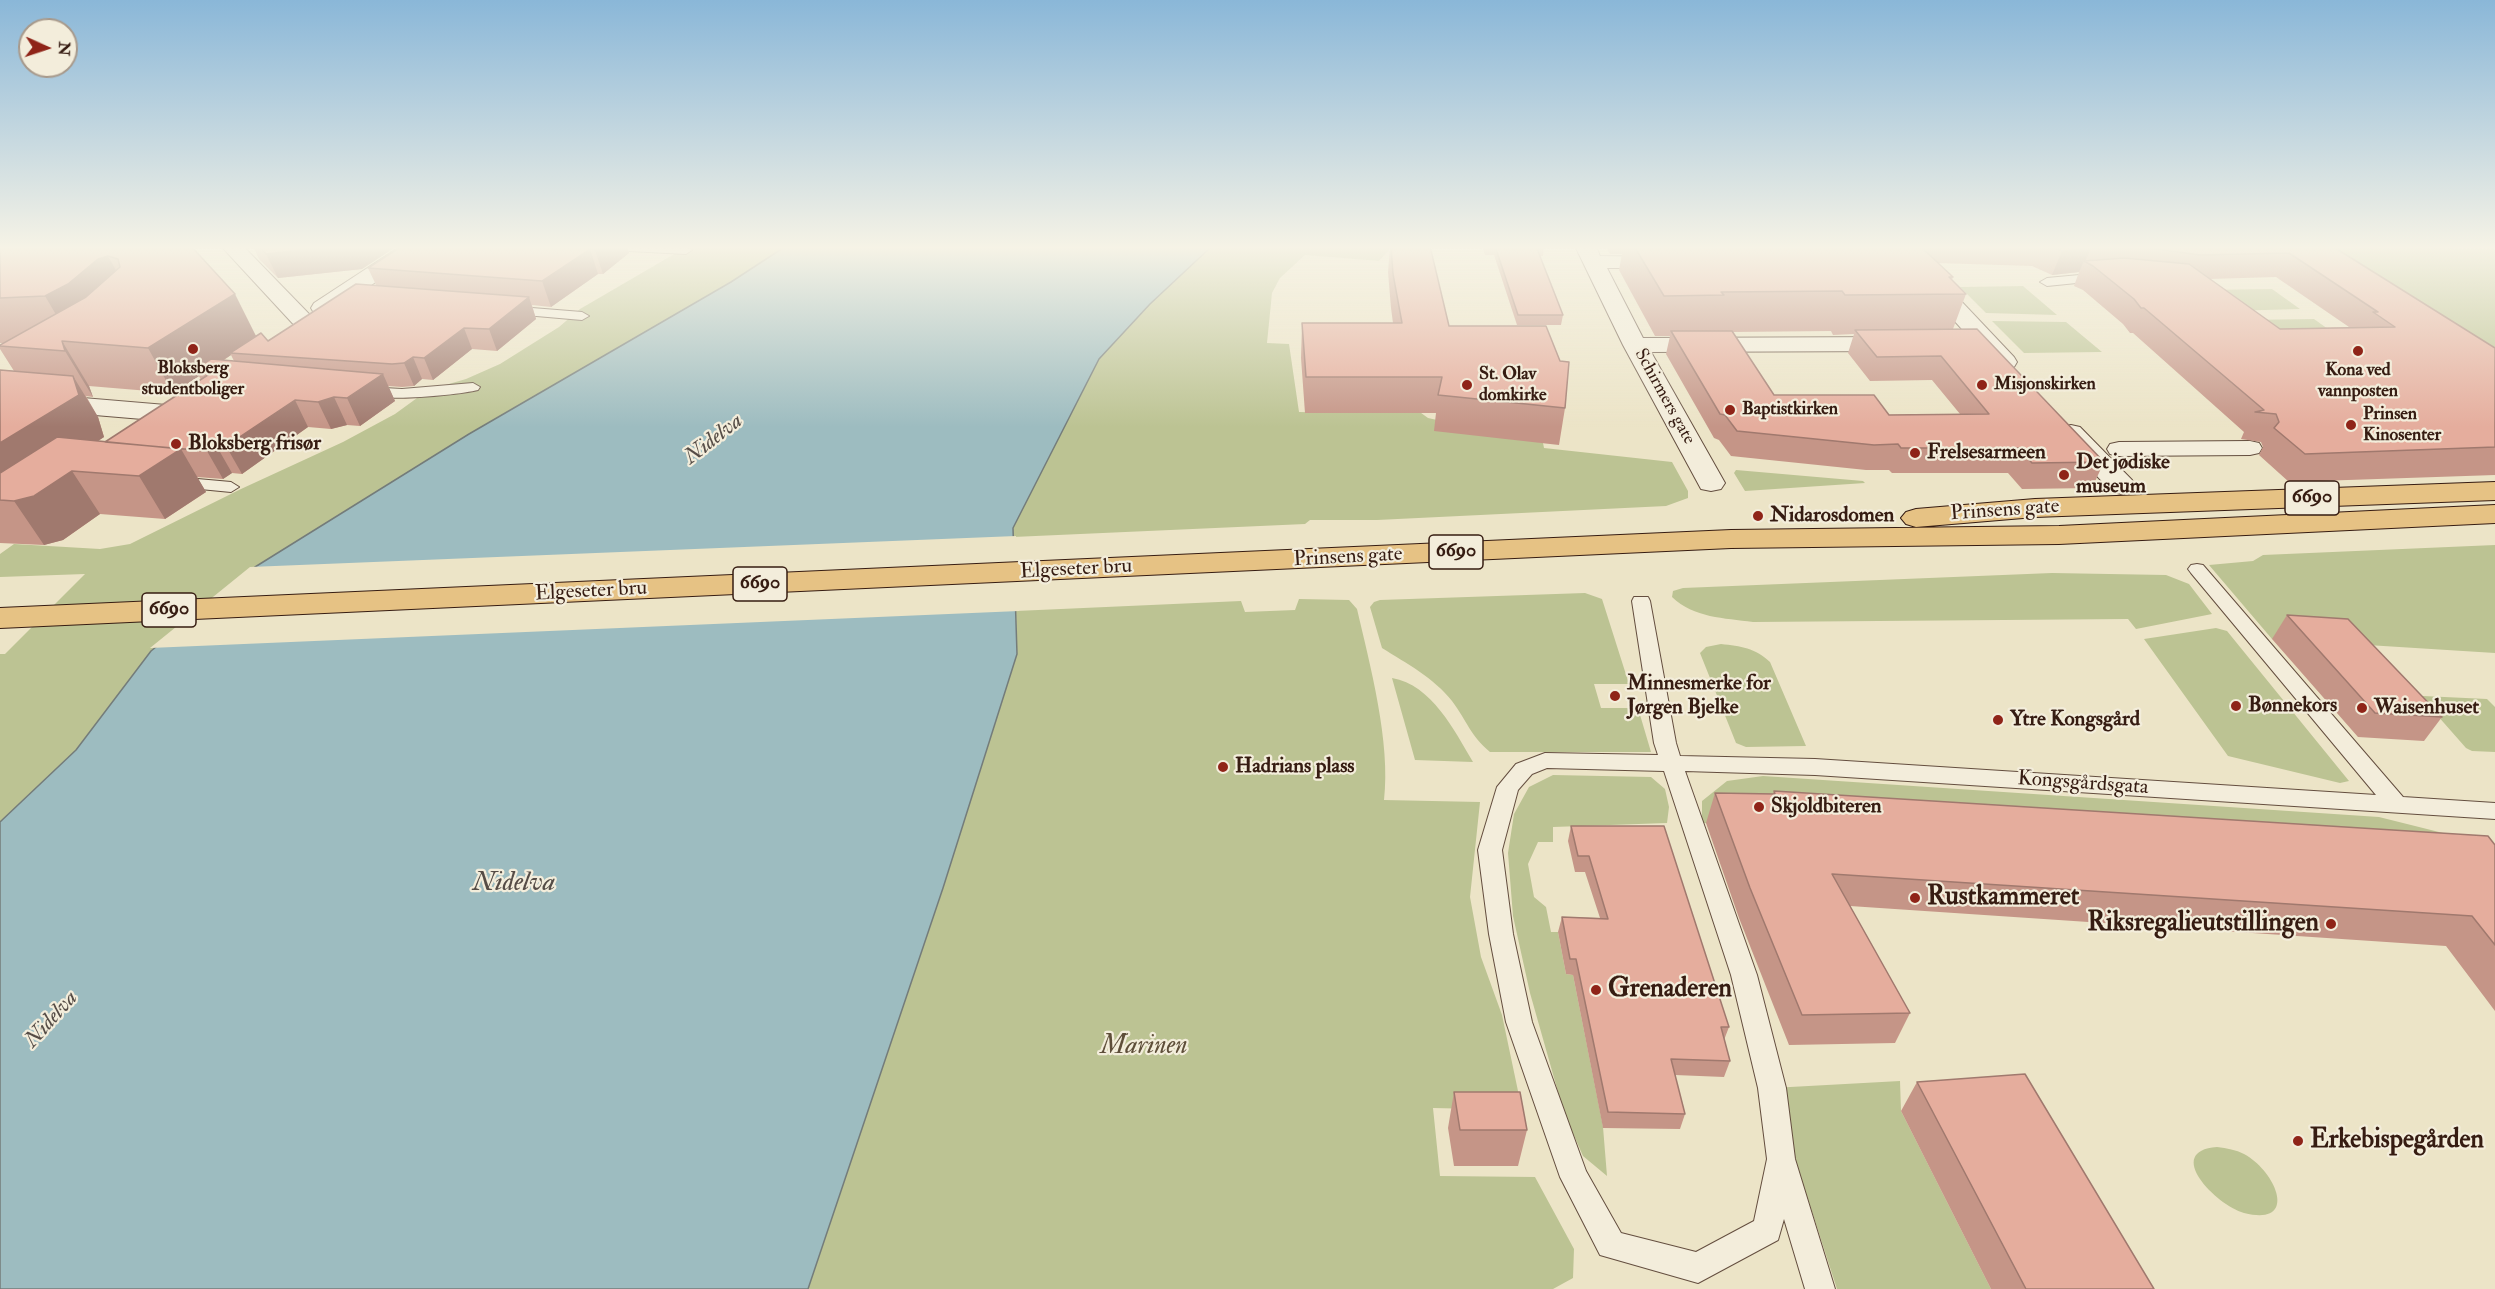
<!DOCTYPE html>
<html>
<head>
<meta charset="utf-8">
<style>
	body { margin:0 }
	#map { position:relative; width:2495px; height:1289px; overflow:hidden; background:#ece4c7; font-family:"IM FELL Double Pica",serif }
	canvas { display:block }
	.north { position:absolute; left:18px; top:18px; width:60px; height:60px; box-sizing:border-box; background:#f3eddb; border:2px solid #a7998b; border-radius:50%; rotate:93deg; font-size:16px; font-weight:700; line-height:24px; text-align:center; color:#361c12 }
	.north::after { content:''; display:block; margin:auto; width:21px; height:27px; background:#8f2418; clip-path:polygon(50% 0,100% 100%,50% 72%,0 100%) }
</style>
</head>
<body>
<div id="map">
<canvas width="2495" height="1289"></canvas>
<div class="north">N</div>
</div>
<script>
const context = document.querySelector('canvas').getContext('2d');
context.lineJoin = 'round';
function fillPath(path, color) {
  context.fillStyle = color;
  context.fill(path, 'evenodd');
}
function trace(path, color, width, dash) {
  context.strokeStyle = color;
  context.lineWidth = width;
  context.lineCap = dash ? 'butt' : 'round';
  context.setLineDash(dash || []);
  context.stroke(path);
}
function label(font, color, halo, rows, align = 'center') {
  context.font = font + ' "IM FELL Double Pica",serif';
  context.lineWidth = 4.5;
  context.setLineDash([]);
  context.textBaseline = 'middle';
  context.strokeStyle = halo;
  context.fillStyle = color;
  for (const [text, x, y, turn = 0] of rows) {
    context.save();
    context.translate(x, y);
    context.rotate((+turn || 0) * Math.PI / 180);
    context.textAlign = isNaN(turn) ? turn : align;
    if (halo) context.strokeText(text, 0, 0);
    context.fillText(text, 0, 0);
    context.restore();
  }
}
const green = new Path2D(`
	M688,246H786L731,282L469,434L255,567L151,651L76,750L0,822V654H5L85,574L0,577V554L14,544L100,549L130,544L241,489L343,442L395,414L428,390L466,379L500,364L559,327L580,309Z
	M1212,246H1393L1379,261L1305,255L1280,278L1272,293L1267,343L1289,344L1299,412L1357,413L1364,410L1365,413L1417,410L1428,418L1543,443L1544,448L1672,462L1688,491V498L1666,506L1377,520H1310L1305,524L1013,537V528L1099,359L1150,304Z
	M2323,246H2450L2455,249H2495V353Z
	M2023,286L2057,315L1986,313L1960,287Z
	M2272,289L2300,309L2230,311L2203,290Z
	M2314,319L2342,339L2338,343L2243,320Z
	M1992,321L2066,322L2102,352L2024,353Z
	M1736,470L1863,481L1865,483L1745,491L1734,473Z
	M2495,545V653L2272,639L2209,565L2253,561L2263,555Z
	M2052,573L2166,575L2189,584L2212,614L2136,629L2128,619L1753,622C1724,618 1694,618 1672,597L1673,591L1683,588Z
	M1585,593L1602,599L1629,684H1594L1601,708H1638L1651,752H1490C1470,735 1467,721 1452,701C1434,678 1406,663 1382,648L1370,607L1374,602L1380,600Z
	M1299,599L1349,600L1357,609C1370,665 1391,743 1384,800L1480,802L1470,897L1481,957L1502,1015L1522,1110L1433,1108L1440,1176L1535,1177L1574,1249L1573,1278L1553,1289H808L943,888L1017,654L1016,611L1241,601L1245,612L1295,610Z
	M2216,628L2227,631L2349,781L2340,783L2228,756L2144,639Z
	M1721,644C1741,646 1755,648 1770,662L1806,746L1746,747L1736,743L1700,653L1706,647Z
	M1392,678C1432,685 1454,730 1473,762L1415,760Z
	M2423,696L2487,699L2495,707V752L2472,751L2466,748L2422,698Z
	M1553,775L1651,777L1665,789L1669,807L1667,823L1553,827V842H1538L1528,864L1534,897L1546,907L1551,932H1558L1566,974L1573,975L1603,1127L1607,1176L1583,1156L1564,1113L1530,993L1513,916L1508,853L1514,814L1529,787Z
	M1763,776L2379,817L2495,846L1702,823V801L1727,781Z
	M1900,1081L1901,1111L1991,1289H1837L1772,1088Z
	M2217,1147C2227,1148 2236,1150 2244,1154C2277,1172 2299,1227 2244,1213C2216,1205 2163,1151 2217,1147Z`);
const water = new Path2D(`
	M786,246H1212L1150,304L1099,359L1013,528L1017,654L943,888L808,1289H0V822L76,750L151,651L255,567L469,434L731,282Z`);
const pier = new Path2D(`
	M1016,536L1019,611L150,648L250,567Z`);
const service = new Path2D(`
	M604,246H685L692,250L686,254L610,250Z
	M2101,273L2106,274L2107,277L2106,280L2047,286L2040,282L2047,278Z
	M507,306L582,312L589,316L582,320L502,313L500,310Z
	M473,383L480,387L478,390C459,395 370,404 359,391L366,387L402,389Z
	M175,477L231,482L239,487L231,492L169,486L167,482L169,478Z
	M2197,564L2203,565L2403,797L2495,803V819L1815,775L1685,771L1757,975L1786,1088L1795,1159L1835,1289H1805L1784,1219L1778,1240L1698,1283L1600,1255L1560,1177L1506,1022L1489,934L1478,850L1497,787L1516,764L1545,753L1658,755L1654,743L1632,601L1634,597H1648L1650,601L1676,743L1680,756L1815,759L2376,795L2191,573L2188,569L2191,565ZM1547,768L1664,771L1731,975L1758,1088L1767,1159L1754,1221L1696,1252L1621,1233L1586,1171L1532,1022L1513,934L1502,850L1518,790L1532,774Z`);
const pedestrian = new Path2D(`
	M2250,441L2259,443L2262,448L2259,453L2250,455L2119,456L2110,454L2107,449L2110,444L2119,442Z`);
const minor = new Path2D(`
	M221,246H243L311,316L315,321L311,326L303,328L295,326Z
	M401,246H426L423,250L330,313L322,315L314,313L311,308L314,303Z
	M1575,246H1596L1600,256L1675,257L1678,262L1675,267L1667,268H1607L1643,338L1897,337L1905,339L1909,344L1905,349L1897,351L1651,352L1725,483L1721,489L1711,491L1701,489L1623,345Z
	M1887,246H1909L2014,357L2017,362L2014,367L2005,369L1996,367Z
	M0,391L166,405L175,407L179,413L175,419L166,421L0,407Z
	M2071,425L2080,427L2132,480L2136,486L2132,492L2122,494L2112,492L2062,439L2058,433L2062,427Z`);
const primary = new Path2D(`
	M2495,482V500L2035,517L1916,527L1906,524L1901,518L1906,512L1916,509L2035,499Z
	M2495,505V523L2059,544L1731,548L0,628V608L1731,530L2059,526Z`);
const wall = new Path2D(`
	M0,246H191L256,336L268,341L376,285L368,268L400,247V246H627L629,253L603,274H598L551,307L532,305L536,319L497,351L472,349L433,380L422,379L414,386L402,387L388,386L395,401L360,426L347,425L331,429L308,427L242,474L232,473L223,479L197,477L206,492L165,519L100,514L63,540L44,545L0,543V370L14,371L0,349V345L3,343H0ZM231,355L234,361L224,360ZM199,376L201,380L105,442L98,441L104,437L98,417L86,396L93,397L89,386L173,393Z
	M253,246H397L362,269L278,278L259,259Z
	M1390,246H1430L1449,326L1565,408L1559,445L1434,431L1436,413H1305L1301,358L1302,323H1393L1391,308L1388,272Z
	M1482,246H1544L1543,256H1539L1563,315L1561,325H1517L1494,255H1485Z
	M1605,246H2332L2495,348V475L2289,482L2259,455L2263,447L2261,442L2241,439L2244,432L2133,333H2130L2123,324L2083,290L2074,286L2079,272L2052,275L2032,266L1937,263L1953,277L1952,280L1966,294L1953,329L2104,462L2092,488L2022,489L2008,473H1892L1889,470H1866L1731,456L1719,440L1714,438L1666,354L1670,336H1655L1619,270L1622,254H1610ZM2276,277L2349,327L2280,329L2210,279ZM1831,331L1833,335L1854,334L1848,353L1870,381L1932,380L1960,414L1889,415L1774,395L1732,332Z
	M2452,246H2495V248H2456Z
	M2287,615L2442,717L2424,741L2358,737L2272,639Z
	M1774,791L2495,845V1011L2446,946L1850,906L1910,1013L1895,1043L1789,1045L1739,918L1706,823L1715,793L1773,794Z
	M1571,826L1729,1027L1724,1040L1730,1061L1724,1077L1675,1075L1685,1114L1680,1129L1603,1128L1573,975L1566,974L1558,932L1562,917L1600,918L1585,872H1575L1568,841Z
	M1917,1082L2154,1289H1991L1901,1111Z
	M1454,1092L1527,1130L1518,1166H1454L1448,1128Z`);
const shadedWall = new Path2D(`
	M332,246H397L362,269L278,278L266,254Z
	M600,246H627L629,253L603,274L595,250Z
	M2091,248L2085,262L2084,261L2079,272L2052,275L2062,251Z
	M590,249L598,274L551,307L542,281Z
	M108,256L132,299L71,340L45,296L98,259Z
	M235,294L257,338L230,353L231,355L208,370L195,369L199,376L173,393L148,348Z
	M529,297L536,319L497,351L489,329Z
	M464,328L472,349L433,380L424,358Z
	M62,341L89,386L93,397L65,351Z
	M413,357L422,379L414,386L404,363Z
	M383,374L395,401L360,426L347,398Z
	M73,376L98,417L104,437L7,501L0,500V443Z
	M334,397L347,425L331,429L318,402Z
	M295,400L308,427L242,474L226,446Z
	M216,445L232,473L223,479L207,451Z
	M181,449L206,492L165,519L139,476Z
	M72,471L100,514L63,540L44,545L14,501Z`);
const building = new Path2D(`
	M0,246H191L235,294L148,348L62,341L65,351L0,346V345L86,297L120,267L118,259L108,256L98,259L68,284L45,296L0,298Z
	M259,246H332L266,254Z
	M402,246H600L595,250L590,249L542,281L368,268Z
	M1391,246H1430L1449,326H1546L1560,361L1569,362L1565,408L1438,395L1442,377H1306L1302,323H1402L1393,274Z
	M1495,246H1536L1563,315H1518Z
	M1634,246H1920L1953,277H1949L1966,294L1845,295L1842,291L1721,292L1724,295L1664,296Z
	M2051,246H2332L2495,348V447L2305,454L2274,428L2279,422L2276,414L2255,412L2264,410L2144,308H2141L2134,299L2093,266L2084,261L2124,258L2189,264L2280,329L2395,327L2373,312H2378L2289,253L2200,255L2141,247L2091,248L2062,251Z
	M356,284L529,297L489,329L464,328L424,358L413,357L404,363L392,364L230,353L261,333L268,341Z
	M1977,329L2104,462L2032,463L2019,448H1901L1898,444L1874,445L1737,431L1725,415L1720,414L1671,331H1732L1774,395H1874L1889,415L1989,414L1941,356L1877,357L1855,330Z
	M211,359L383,374L347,398L334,397L318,402L295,400L226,446L216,445L207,451L105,442L214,371L195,369Z
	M0,370L73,376L79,395L0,443Z
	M57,437L181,449L139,476L72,471L34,496L14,501L0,500V473Z
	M2287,615L2348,619L2442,717L2375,713Z
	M1774,791L2488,836L2495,845V945L2472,916L1832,874L1910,1013L1802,1015L1750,888L1715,793L1775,794Z
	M1571,826H1664L1729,1027H1721L1730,1061L1671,1059L1685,1114L1608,1112L1576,959H1570L1562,917L1608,919L1589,856H1578Z
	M2025,1074L2154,1289H2026L1917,1082Z
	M1454,1092H1520L1527,1130H1460Z`);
const markers = [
	[193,349,6,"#8f2418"],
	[2358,351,6,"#8f2418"],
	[1467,385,6,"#8f2418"],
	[1982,385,6,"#8f2418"],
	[1730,410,6,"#8f2418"],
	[2351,425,6,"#8f2418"],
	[176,444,6,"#8f2418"],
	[1915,453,6,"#8f2418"],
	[2064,475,6,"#8f2418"],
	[1758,516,6,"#8f2418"],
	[1615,696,6,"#8f2418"],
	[2236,706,6,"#8f2418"],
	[2362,708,6,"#8f2418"],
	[1998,720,6,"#8f2418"],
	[1223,767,6,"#8f2418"],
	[1759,807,6,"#8f2418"],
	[1915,898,6,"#8f2418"],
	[2331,924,6,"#8f2418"],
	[1596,990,6,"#8f2418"],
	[2298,1141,6,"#8f2418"]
];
const farPoinames = [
	["Bloksberg",193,369,"center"],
	["studentboliger",193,390,"center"],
	["Kona ved",2358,371,"center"],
	["vannposten",2358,392,"center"],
	["St. Olav",1479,375],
	["domkirke",1479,396],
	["Misjonskirken",1994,385],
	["Baptistkirken",1742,410],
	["Prinsen",2363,415],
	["Kinosenter",2363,436]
];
const farStreetnames = [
	["Schirmers gate",1664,397,61]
];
const shields = [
	[2312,498,54],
	[1456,552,54],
	[760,584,54],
	[169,610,54]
];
const shieldNames = [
	["6690",2312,498],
	["6690",1456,552],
	["6690",760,584],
	["6690",169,610]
];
const poiNames = [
	["Bloksberg frisør",188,444],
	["Frelsesarmeen",1927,453],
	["Det jødiske",2076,463],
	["museum",2076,487],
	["Nidarosdomen",1770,516],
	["Minnesmerke for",1627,684],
	["Jørgen Bjelke",1627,708],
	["Bønnekors",2248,706],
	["Waisenhuset",2374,708],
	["Ytre Kongsgård",2010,720],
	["Hadrians plass",1235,767],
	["Skjoldbiteren",1771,807]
];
const streetNames = [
	["Prinsens gate",2005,511,-4],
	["Prinsens gate",1348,558,-3],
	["Elgeseter bru",1076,570,-3],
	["Elgeseter bru",591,592,-3],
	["Kongsgårdsgata",2083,784,4]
];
const waterNames = [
	["Nidelva",714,440,-38],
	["Nidelva",52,1020,-48]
];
const nearPoinames = [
	["Rustkammeret",1927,898],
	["Riksregalieutstillingen",2319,924,"right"],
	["Grenaderen",1608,990],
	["Erkebispegården",2310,1141]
];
const nearParknames = [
	["Marinen",1144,1047]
];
const nearWaternames = [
	["Nidelva",514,884]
];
fillPath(green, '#bcc393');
fillPath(water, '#9dbcc0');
trace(water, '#747c7a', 1.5);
fillPath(pier, '#ece4c7');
trace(service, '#644e3f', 2);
trace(pedestrian, '#644e3f', 2);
trace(minor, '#644e3f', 2);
trace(primary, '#361c12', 2);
fillPath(service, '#f3eddb');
fillPath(pedestrian, '#f3eddb');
fillPath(minor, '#f3eddb');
fillPath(primary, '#e6c284');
fillPath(wall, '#c59587');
fillPath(shadedWall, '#a0796e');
fillPath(building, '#e5ad9d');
trace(building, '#a0796e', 1.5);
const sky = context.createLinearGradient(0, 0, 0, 427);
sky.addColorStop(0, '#8ab7d8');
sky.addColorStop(0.58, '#f6f3e6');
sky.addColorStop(1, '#f6f3e600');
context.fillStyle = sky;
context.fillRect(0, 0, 2495, 427);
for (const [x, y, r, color] of markers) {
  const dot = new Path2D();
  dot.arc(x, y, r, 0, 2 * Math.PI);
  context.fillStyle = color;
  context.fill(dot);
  trace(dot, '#f3eddb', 2);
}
label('bold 18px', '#361c12', '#f3eddb', farPoinames, 'left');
label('18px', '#361c12', '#f3eddb', farStreetnames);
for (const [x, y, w] of shields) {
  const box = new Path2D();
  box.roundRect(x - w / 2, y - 17, w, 34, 4.5);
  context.fillStyle = '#f3eddb';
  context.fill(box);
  trace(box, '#361c12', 1.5);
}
label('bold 20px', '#361c12', null, shieldNames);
label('bold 21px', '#361c12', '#f3eddb', poiNames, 'left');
label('21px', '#361c12', '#f3eddb', streetNames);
label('italic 22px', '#554c46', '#f3eddb', waterNames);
label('bold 26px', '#361c12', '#f3eddb', nearPoinames, 'left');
label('italic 26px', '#5e4e39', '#f3eddb', nearParknames);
label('italic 27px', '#554c46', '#f3eddb', nearWaternames);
</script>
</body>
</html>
